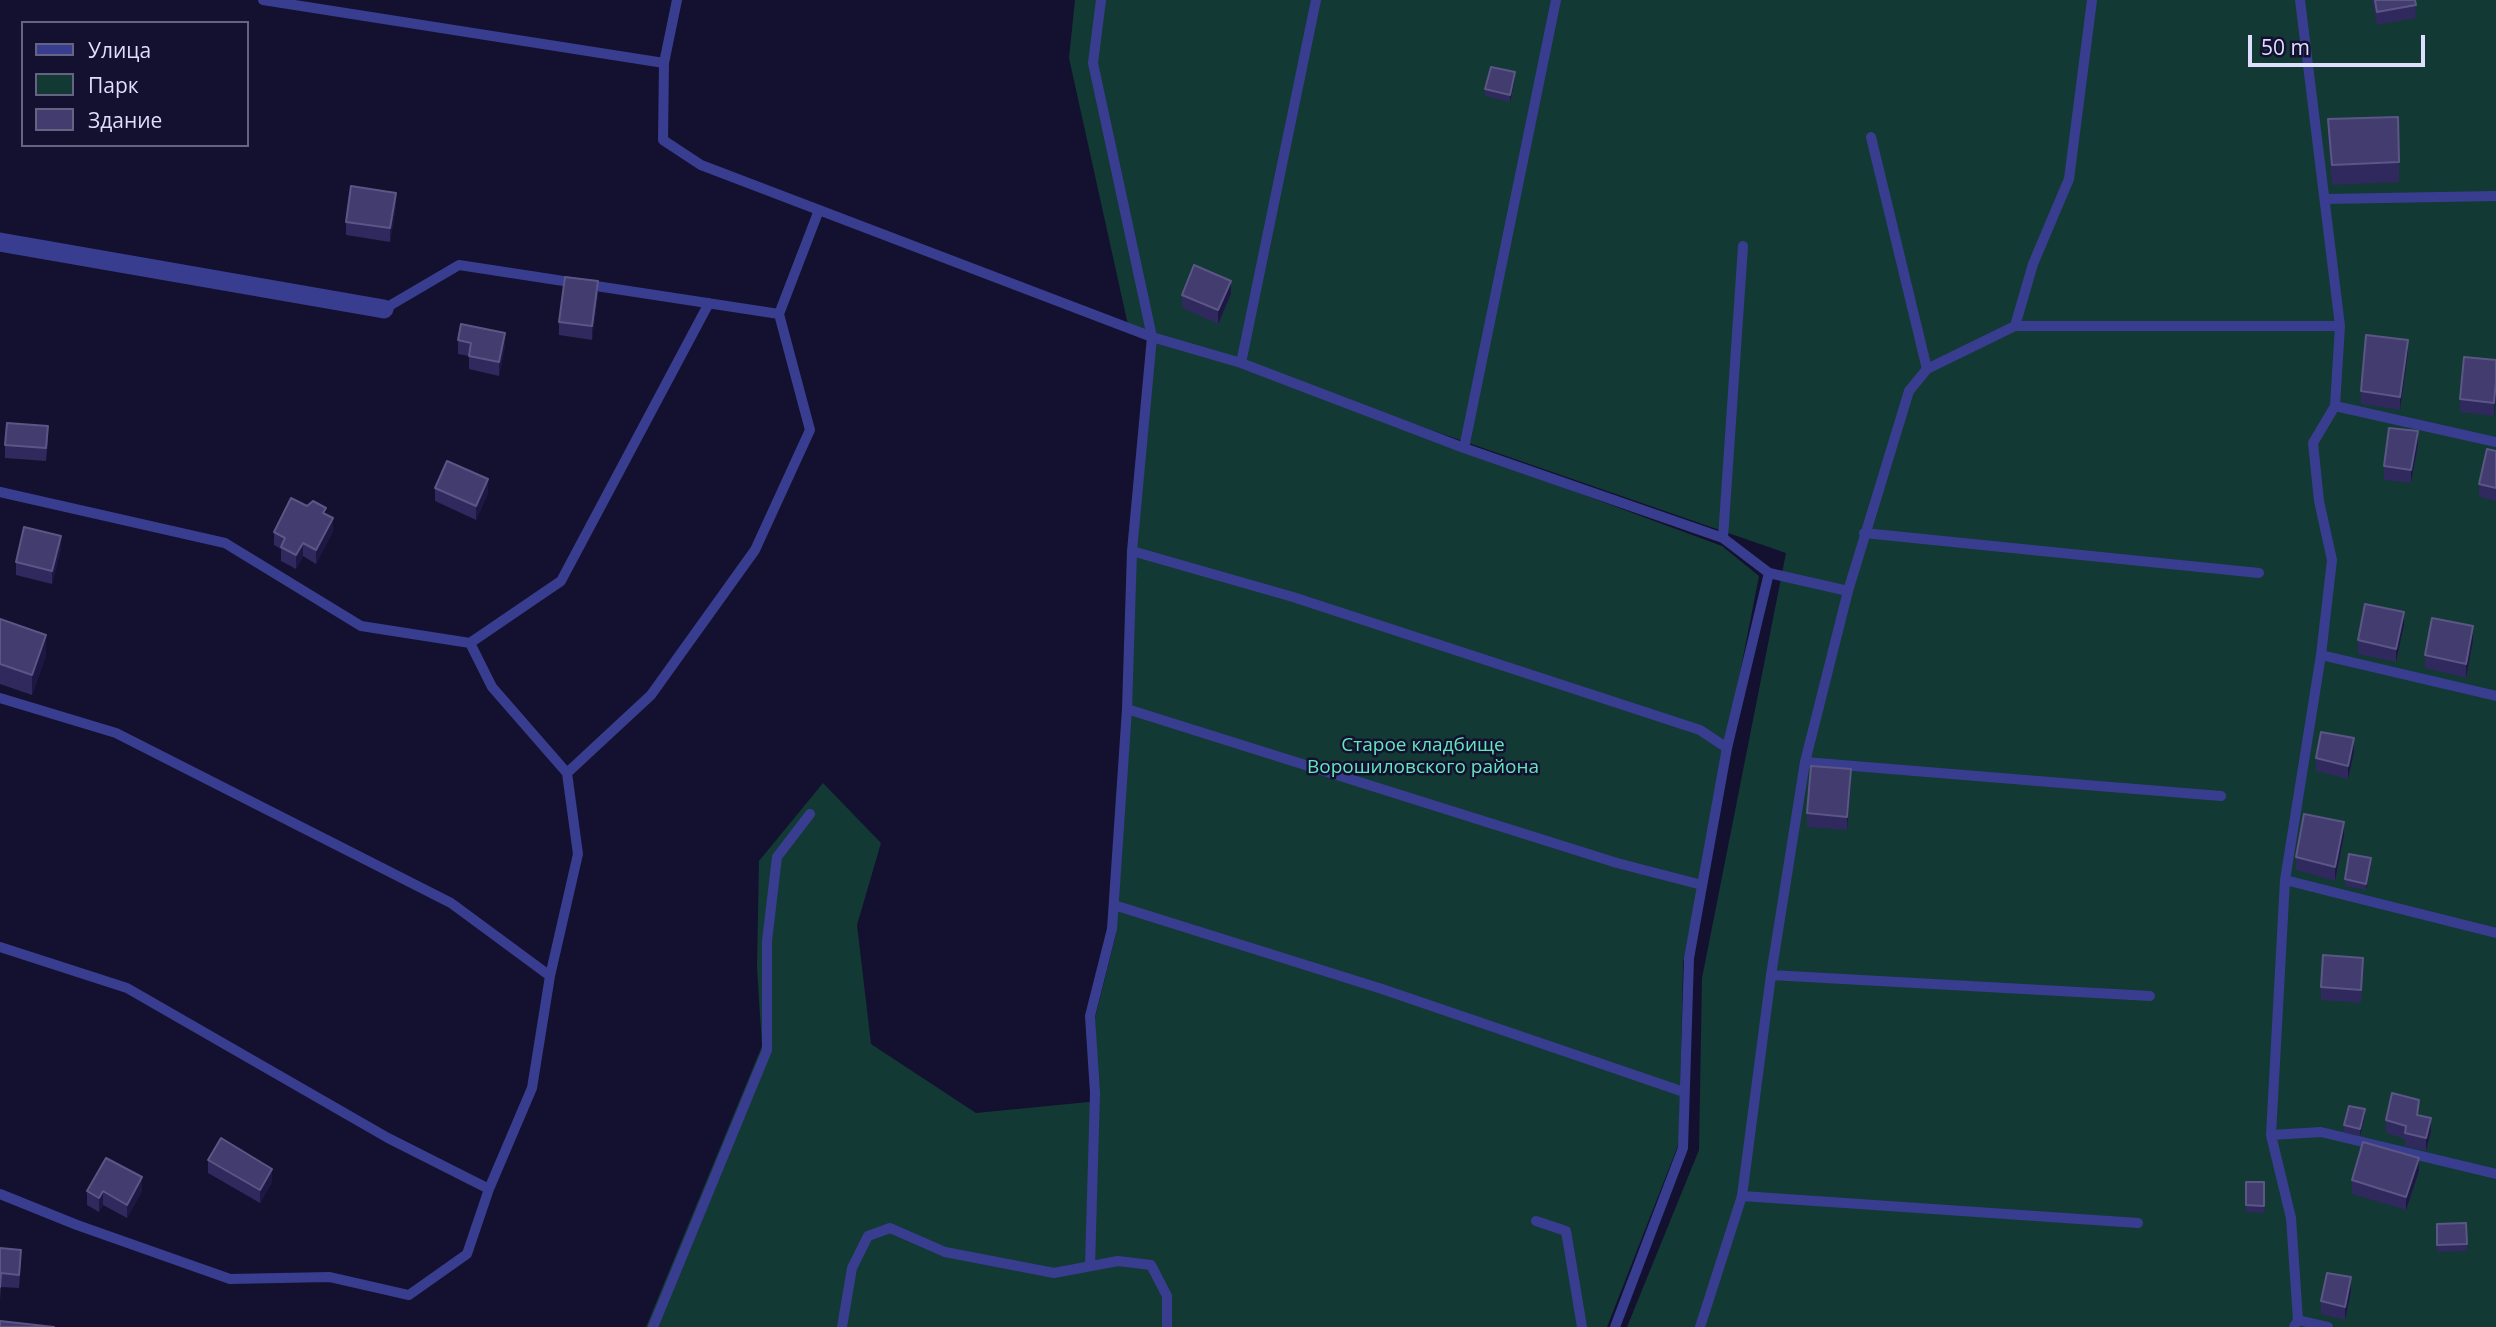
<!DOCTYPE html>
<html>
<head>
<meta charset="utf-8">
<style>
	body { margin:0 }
	#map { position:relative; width:2496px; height:1327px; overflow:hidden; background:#13112f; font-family:"Open Sans",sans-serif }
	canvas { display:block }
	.legend { position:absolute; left:21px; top:21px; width:228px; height:126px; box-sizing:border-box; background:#13112f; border:2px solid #656382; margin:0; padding:9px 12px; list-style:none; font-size:21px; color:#dfdeff }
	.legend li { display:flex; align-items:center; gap:14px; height:35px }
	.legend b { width:35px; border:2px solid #656382 }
	.scale { position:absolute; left:2248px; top:35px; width:177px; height:32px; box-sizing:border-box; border:4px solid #dfdeff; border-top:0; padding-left:9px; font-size:21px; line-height:24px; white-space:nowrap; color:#dfdeff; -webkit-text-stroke:5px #13112f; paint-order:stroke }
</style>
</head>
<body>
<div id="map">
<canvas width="2496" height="1327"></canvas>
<ul class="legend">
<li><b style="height:9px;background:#393d90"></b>Улица</li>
<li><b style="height:19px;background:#133935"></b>Парк</li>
<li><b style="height:19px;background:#423c6f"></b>Здание</li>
</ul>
<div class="scale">50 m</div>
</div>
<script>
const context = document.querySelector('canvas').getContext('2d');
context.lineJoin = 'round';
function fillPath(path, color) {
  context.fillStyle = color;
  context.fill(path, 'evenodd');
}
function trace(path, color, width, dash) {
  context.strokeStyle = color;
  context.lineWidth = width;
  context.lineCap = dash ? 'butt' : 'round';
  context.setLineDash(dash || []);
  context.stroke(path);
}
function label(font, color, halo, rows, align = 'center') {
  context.font = font + ' "Open Sans",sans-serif';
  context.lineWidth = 5;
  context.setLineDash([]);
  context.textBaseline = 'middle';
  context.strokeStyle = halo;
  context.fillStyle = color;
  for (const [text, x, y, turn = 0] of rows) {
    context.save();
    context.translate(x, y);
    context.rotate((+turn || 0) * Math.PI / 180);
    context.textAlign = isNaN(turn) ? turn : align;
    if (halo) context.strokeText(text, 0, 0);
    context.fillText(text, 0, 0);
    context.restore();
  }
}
const green = new Path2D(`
	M1075,0H2496V1327H1627L1699,1150L1702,978L1786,553L1128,325L1069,58Z
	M1155,341L1238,367L1722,546L1759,576L1683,963L1679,1143L1607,1327H646L762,1046L757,968L759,861L823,783L881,843L857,925L871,1044L976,1113L1099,1101L1095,1018L1116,934L1135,558Z`);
const service = new Path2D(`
	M263,0L664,63L677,0
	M664,63L663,140L701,165L1152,337L1241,363L1464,448L1723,538L1769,573L1848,591
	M1871,137L1927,369
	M2326,199L2496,196
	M384,309L459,265L779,314L819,210
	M2015,326H2340
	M1241,363L1316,0
	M2335,406L2496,442
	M1464,448L1556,0
	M0,492L225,543L361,626L470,643L561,581L709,303
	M1864,533L2259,573
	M1723,538L1743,246
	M1132,551L1293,597L1700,730L1727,748
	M2321,655L2496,696
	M0,698L116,733L451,903L550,976L578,854L567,773L492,687L470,643
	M1127,709L1617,863L1702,885
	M1805,762L2221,796
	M567,773L651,695L755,550L810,430L779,314
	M2285,880L2496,933
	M1114,905L1382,989L1684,1092
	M0,947L127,988L388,1138L489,1189
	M1771,975L2150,996
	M2271,1135L2321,1132L2496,1174
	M0,1194L77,1225L230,1279L330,1277L409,1295L467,1254L489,1189L532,1088L550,976
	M1742,1196L2138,1223
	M1536,1221L1566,1231L1582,1327
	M1090,1266L1095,1093L1090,1016L1112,929L1127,709L1132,551L1152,337L1093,63L1101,0
	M2298,1320L2328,1327
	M653,1327L767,1050V941L777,857L810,814
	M842,1327L852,1268L868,1236L890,1228L945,1252L1054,1273L1118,1261L1151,1265L1167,1296V1327
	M1615,1327L1683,1148L1689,958L1727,748L1769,573
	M1700,1327L1742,1196L1771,975L1805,762L1848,591L1909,391L1927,369L2015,326L2033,264L2069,179L2092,0
	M2294,1327L2298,1320L2291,1218L2271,1135L2285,880L2321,655L2332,560L2319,501L2313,443L2335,406L2340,326L2300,0`);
const minor = new Path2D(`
	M0,242L384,309`);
const wall = new Path2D(`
	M2372,0H2415L2416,18L2377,25Z
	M1515,79L1510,102L1485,96V89Z
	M2328,119L2399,162V182L2332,185L2328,139Z
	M396,206L390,242L346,235V222Z
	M598,294L592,340L559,335V322Z
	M1231,294L1218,324L1182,308V295Z
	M458,340L505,346L499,376L469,369V356L458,354Z
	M2408,353L2400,410L2361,404V391Z
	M2496,360V394L2494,416L2460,412V399Z
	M48,440L46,461L5,458V445Z
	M2418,444L2411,483L2384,480V466Z
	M2496,451V501L2479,497V484Z
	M435,488L488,493L476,520L435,501Z
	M307,506L326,514L333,531L316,564L303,556L296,569L281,561V549L274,545V532Z
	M61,549L52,584L16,575V562Z
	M0,619L46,655L32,695L0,684Z
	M2404,625L2396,662L2358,654V640Z
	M2473,640L2466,678L2425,668V655Z
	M2354,752L2348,779L2316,771V758Z
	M1851,783L1847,830L1807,827V813Z
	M2344,835L2335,881L2296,870V857Z
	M2371,865L2366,890L2345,886V879Z
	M2363,971L2361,1003L2321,1000V987Z
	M2365,1116L2360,1136L2344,1132V1125Z
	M2386,1120L2431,1131L2426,1151L2405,1146V1139L2386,1133Z
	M208,1160L272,1182L260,1203L208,1173Z
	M2419,1171L2406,1210L2352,1194V1180Z
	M2246,1182H2264V1213L2246,1212Z
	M87,1191H142L127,1218L103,1205L99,1212L87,1205Z
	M2437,1224L2467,1244V1251L2437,1252Z
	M0,1248L21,1263L19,1288L1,1287L0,1300Z
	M2351,1291L2345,1320L2321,1314V1301Z`);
const shadedWall = new Path2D(`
	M1515,72V79L1510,102V95Z
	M396,193V206L390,242V228Z
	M598,281V294L592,340V326Z
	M1231,281V294L1218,324V310Z
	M505,333V346L499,376V362Z
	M2408,340V353L2400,410V397Z
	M2496,381V394L2494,416V403Z
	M2418,431V444L2411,483V470Z
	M488,479V493L476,520V506Z
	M333,518V531L316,564V550Z
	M61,536V549L52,584V571Z
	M303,543V556L296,569V555Z
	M2404,612V625L2396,662V649Z
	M2473,626V640L2466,678V664Z
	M46,635V655L32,695V675Z
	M2354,738V752L2348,779V766Z
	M1851,769V783L1847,830V817Z
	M2344,822V835L2335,881V867Z
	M2371,858V865L2366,890V884Z
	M2365,1109V1116L2360,1136V1129Z
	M2431,1118V1131L2426,1151V1138Z
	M2419,1158V1171L2406,1210V1197Z
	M272,1169V1182L260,1203V1190Z
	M142,1177V1191L127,1218V1205Z
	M103,1191V1205L99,1212V1198Z
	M2351,1277V1291L2345,1320V1307Z`);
const building = new Path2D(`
	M2375,0H2415L2416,5L2377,12Z
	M1491,67L1515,72L1510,95L1485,89Z
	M2398,117L2399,162L2332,165L2328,119Z
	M351,186L396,193L390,228L346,222Z
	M1194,265L1231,281L1218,310L1182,295Z
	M565,277L598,281L592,326L559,322Z
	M461,324L505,333L499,362L469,356L471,343L458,340Z
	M2366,335L2408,340L2400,397L2361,391Z
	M2464,357L2496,360V381L2494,403L2460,399Z
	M7,423L48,426L46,448L5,445Z
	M2389,428L2418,431L2411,470L2384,466Z
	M2487,449L2496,451V488L2479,484Z
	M447,461L488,479L476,506L435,488Z
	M291,498L307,506L313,501L326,508L323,513L333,518L316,550L303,543L296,555L281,547L285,538L274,532Z
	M24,527L61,536L52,571L16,562Z
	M2365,604L2404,612L2396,649L2358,640Z
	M2432,618L2473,626L2466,664L2425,655Z
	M0,619L46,635L32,675L0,664Z
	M2321,732L2354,738L2348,766L2316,758Z
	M1811,766L1851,769L1847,817L1807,813Z
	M2304,814L2344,822L2335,867L2296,857Z
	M2349,854L2371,858L2366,884L2345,879Z
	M2323,955L2363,958L2361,990L2321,987Z
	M2392,1093L2419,1100L2417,1115L2431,1118L2426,1138L2405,1133L2406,1126L2386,1120Z
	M2349,1106L2365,1109L2360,1129L2344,1125Z
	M221,1138L272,1169L260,1190L208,1160Z
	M2363,1142L2419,1158L2406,1197L2352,1180Z
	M106,1158L142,1177L127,1205L103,1191L99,1198L87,1191Z
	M2246,1182H2264V1206L2246,1205Z
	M2466,1223L2467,1244L2437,1245V1224Z
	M0,1248L21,1250L19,1275L1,1273L0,1287Z
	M2327,1273L2351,1277L2345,1307L2321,1301Z
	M0,1321L54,1327H0Z`);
const parkNames = [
	["Старое кладбище",1423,746],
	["Ворошиловского района",1423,768]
];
fillPath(green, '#133935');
trace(service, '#393d90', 10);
trace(minor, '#393d90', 19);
fillPath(wall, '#2f295d');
fillPath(shadedWall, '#1c1743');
fillPath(building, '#423c6f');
trace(building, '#5b5685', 2);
label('19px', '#62e7bc', '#13112f', parkNames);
</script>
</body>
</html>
